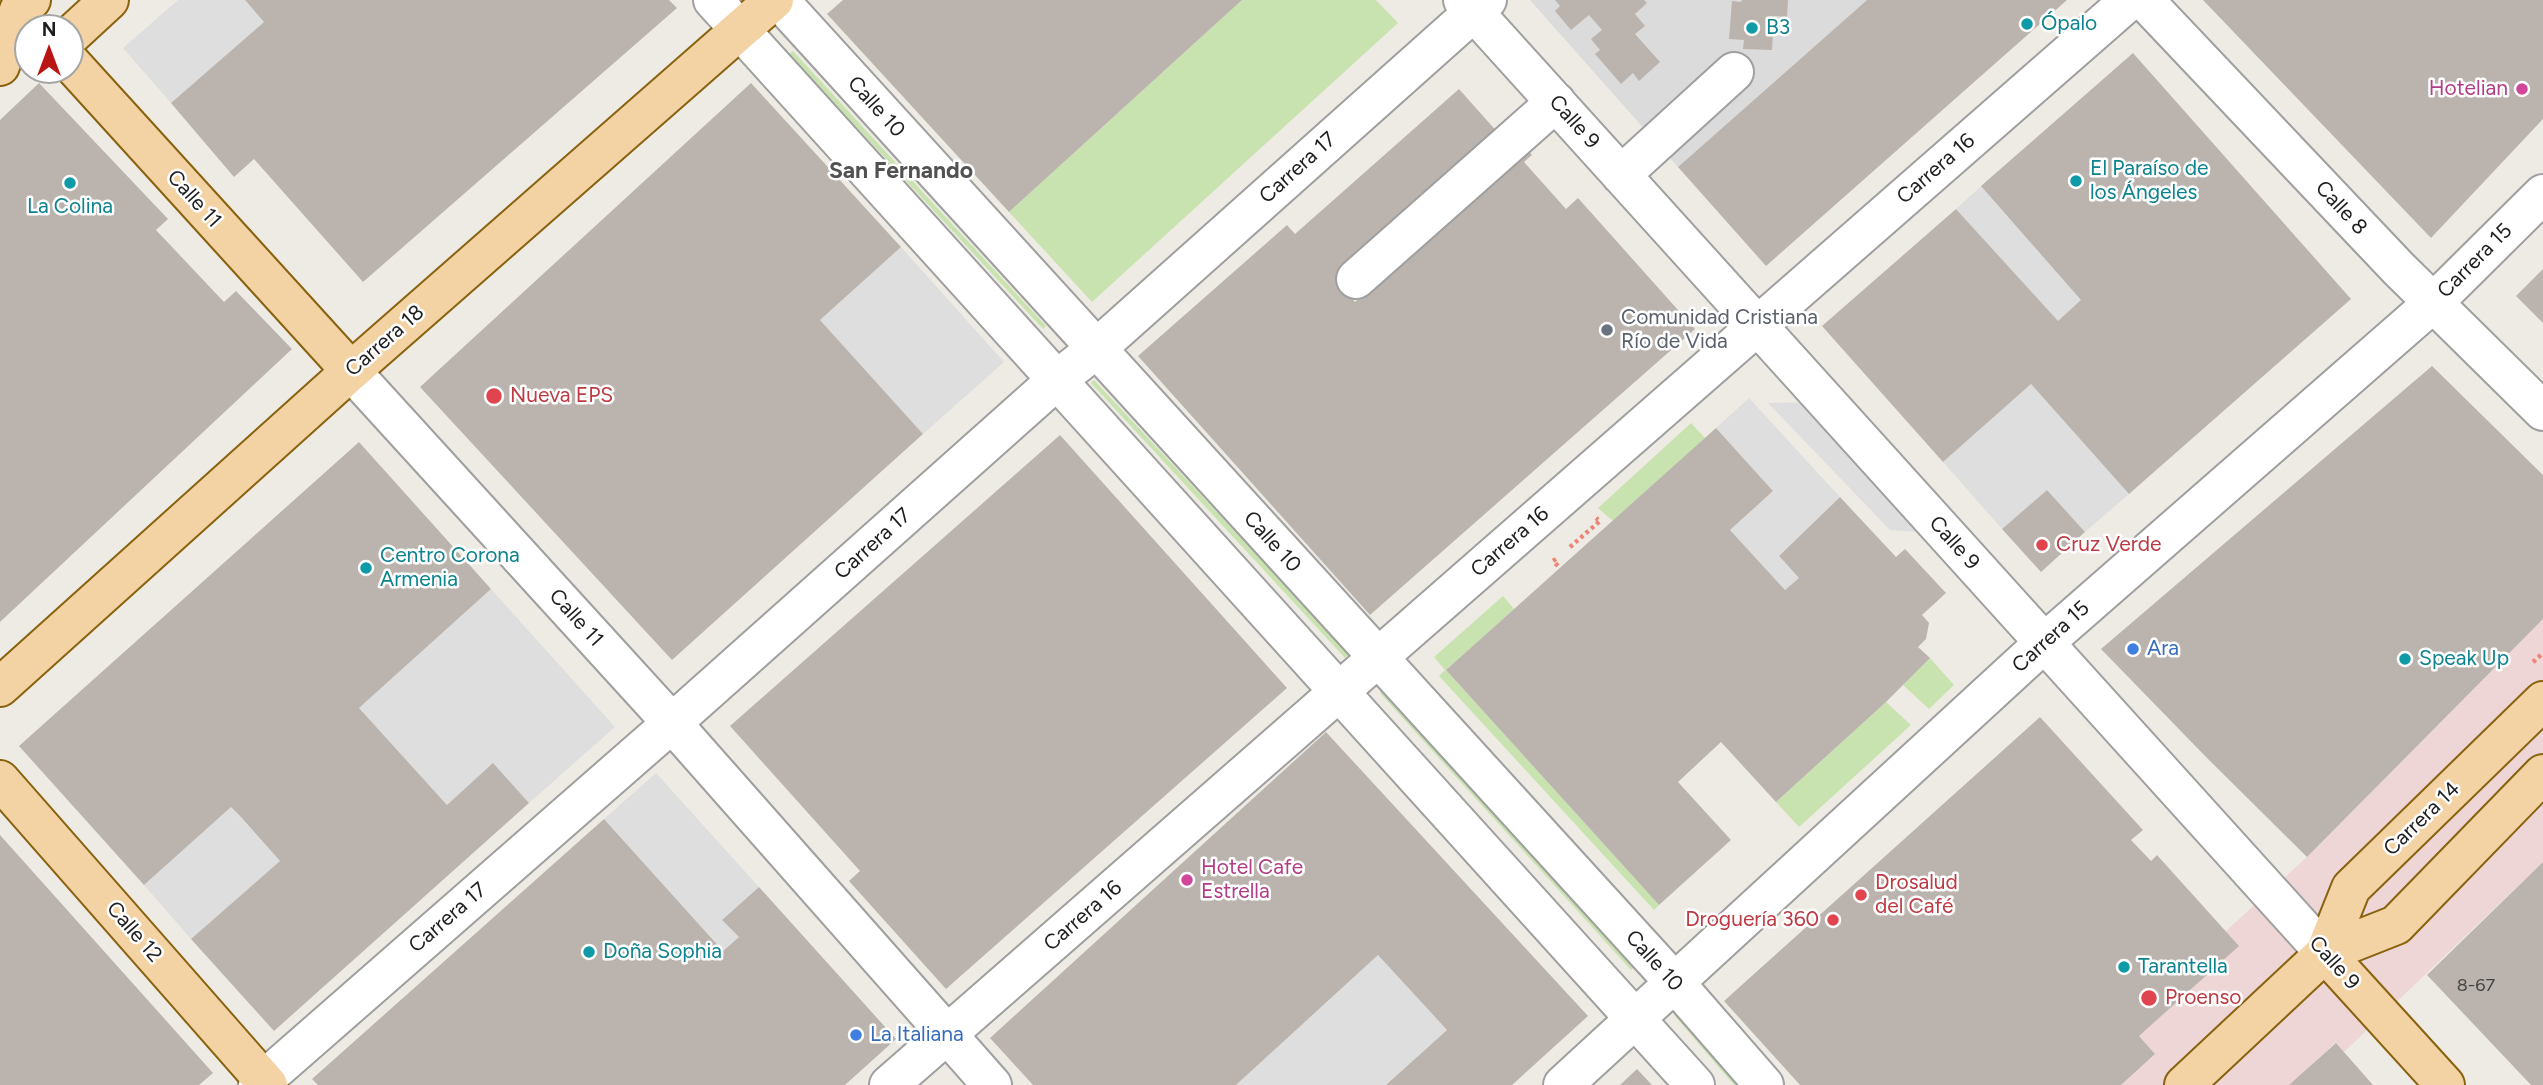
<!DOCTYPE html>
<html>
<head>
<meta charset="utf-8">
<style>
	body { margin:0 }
	#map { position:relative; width:2543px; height:1085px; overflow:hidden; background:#eeebe4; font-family:Figtree,sans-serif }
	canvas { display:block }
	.north { position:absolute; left:14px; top:14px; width:70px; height:70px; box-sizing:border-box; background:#fff; border:2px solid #a5a5a5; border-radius:50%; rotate:0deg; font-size:19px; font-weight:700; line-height:28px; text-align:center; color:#1e1e1e }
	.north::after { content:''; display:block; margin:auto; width:24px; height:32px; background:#b91513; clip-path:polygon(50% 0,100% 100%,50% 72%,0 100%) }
</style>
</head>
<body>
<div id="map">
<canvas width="2543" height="1085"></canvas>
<div class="north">N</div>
</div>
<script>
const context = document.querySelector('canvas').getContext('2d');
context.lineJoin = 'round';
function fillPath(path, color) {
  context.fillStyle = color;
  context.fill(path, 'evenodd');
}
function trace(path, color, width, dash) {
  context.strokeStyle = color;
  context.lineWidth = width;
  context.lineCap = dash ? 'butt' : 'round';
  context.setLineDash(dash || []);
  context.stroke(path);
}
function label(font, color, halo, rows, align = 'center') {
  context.font = font + ' Figtree,sans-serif';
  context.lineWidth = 5;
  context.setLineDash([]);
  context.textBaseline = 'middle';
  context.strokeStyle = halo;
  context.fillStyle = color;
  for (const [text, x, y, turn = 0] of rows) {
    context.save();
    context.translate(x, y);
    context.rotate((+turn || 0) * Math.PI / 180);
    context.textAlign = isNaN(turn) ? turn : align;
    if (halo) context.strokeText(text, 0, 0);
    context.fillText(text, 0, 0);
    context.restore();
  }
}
const residential = new Path2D(`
	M1530,0H1867L1678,167Z`);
const commercial = new Path2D(`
	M2543,619V862L2344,1052L2335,1043L2289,1085H2121L2155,1054L2139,1036L2238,946L2226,931L2307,857Z`);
const grass = new Path2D(`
	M1242,0H1376L1398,23L1092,302L1009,212Z
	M793,51L1046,326L1043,329L789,54Z
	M1094,380L1349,654L1345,658L1091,383Z
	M1691,423L1705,438L1613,521L1598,508Z
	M1503,596L1514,609L1446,670L1659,905L1654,910L1439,676L1445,670L1434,657Z
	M1930,658L1954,685L1929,709L1903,685Z
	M1383,690L1635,966L1631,970L1380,693Z
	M1886,702L1911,725L1799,827L1776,802Z
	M1678,1012L1741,1085H1734L1674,1015Z`);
const parking = new Path2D(`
	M178,0H245L264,22L171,103L123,48Z
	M1998,171L2118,307L2077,343L1956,209Z
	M901,247L1004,362L923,434L820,320Z
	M2031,384L2129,494L2085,532L2047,490L2002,529L1943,462Z
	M1749,398L1840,497L1779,556L1799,578L1785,590L1730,530L1773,491L1716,428Z
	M1827,402L1946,534L1890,530L1768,403Z
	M491,589L615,727L529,803L493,764L447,805L359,708Z
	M656,773L759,887L722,920L739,937L723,951L604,819Z
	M231,807L280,861L191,939L144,885Z
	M1378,955L1447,1030L1386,1085H1236Z`);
const building = new Path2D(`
	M245,0H669L677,8L363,282L254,159L234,177L171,103L264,22Z
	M843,0H1242L1009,212L827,14Z
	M1555,0H1644L1647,3L1635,14L1645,26L1635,34L1660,62L1639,81L1633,73L1621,84L1595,54L1600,50L1591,39L1602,30L1589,15L1571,30L1555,11L1560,6Z
	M1742,0H1788L1787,17L1774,16L1772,50L1743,49L1744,40L1729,39L1732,1L1741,2Z
	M1867,0H2067L1766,266L1678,167Z
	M2203,0H2543V119L2431,238Z
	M2133,53L2351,299L2129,494L2031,384L1943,462L1822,326L1956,209L2058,321L2081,300L1981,186Z
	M39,83L168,219L156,230L224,302L236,291L292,349L0,622V120Z
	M751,83L901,247L820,320L923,434L672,660L420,387Z
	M1459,89L1499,134L1335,279L1355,302L1517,160L1522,144L1532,155L1524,162L1566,209L1578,198L1695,329L1370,615L1138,356L1287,225L1295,234Z
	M2543,269V323L2516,296Z
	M2432,366L2543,475V619L2307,857L2208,759L2101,649Z
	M1716,428L1773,491L1730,530L1785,590L1799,578L1779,556L1840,497L1896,557L1905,549L1946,593L1922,615L1929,623L1926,639L1918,647L1930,658L1886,702L1776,802L1721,742L1678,782L1731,840L1659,905L1446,670Z
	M1060,435L1287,688L946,989L849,881L860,871L730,726Z
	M359,442L491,589L359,708L447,805L493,763L529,803L274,1031L191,939L280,861L239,815L231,807L144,885L19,746Z
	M2047,490L2085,532L2041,572L2002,529Z
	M2040,717L2143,830L2131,840L2151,861L2157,855L2239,946L2139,1036L2155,1054L2121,1085H1800L1724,1001Z
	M1326,732L1588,1016L1512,1085H1386L1447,1030L1378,955L1236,1085H1033L990,1038Z
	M604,819L723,951L739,937L722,920L759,887L896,1039L845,1085H318L312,1079Z
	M0,835L213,1073L199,1085H0Z
	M2543,862V1085H2531L2427,975Z
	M2336,1043L2373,1085H2289L2300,1075Z
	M1637,1069L1652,1085H1620Z`);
const path = new Path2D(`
	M1570,547L1600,521L1596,518
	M1556,559L1553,561L1560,568
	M2533,662L2543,653`);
const minor = new Path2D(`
	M713,0L1695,1085
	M779,0L1675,983L1764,1085
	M1463,0L2325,953
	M2144,0L2398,268L2543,411
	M1621,175L1734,72
	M1356,279L1556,102
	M351,371L672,723L992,1085
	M258,1085L672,723L1058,379L1096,349L1487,0
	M889,1085L2130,0
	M1563,1085L2044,643L2433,303L2543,194`);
const major = new Path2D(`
	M70,36L109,0
	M70,62L351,371
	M0,66L19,10L31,0
	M0,687L351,371L774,0
	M0,780L268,1085
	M2325,953L2351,888L2543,701
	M2325,953L2445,1085
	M2184,1085L2325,953L2396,925L2543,774`);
const markers = [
	[2027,24,7,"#0f9aa8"],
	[1752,28,7,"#0f9aa8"],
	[2522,89,7,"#d1479c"],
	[2076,181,7,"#0f9aa8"],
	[70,183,7,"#0f9aa8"],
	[1607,330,7,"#6b7280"],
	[494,396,9,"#e0444e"],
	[2042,545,7,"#e0444e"],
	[366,568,7,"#0f9aa8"],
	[2133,649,7,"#3f7fe0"],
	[2405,659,7,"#0f9aa8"],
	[1187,880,7,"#d1479c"],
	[1861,895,7,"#e0444e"],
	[1833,920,7,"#e0444e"],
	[589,952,7,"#0f9aa8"],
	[2124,967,7,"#0f9aa8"],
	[2149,998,9,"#e0444e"],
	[856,1035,7,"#3f7fe0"]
];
const numberNames = [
	["8-67",2476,986]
];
const cultureNames = [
	["Ópalo",2041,24],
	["B3",1766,28],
	["El Paraíso de",2090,169],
	["los Ángeles",2090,193],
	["La Colina",70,207,"center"],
	["Centro Corona",380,556],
	["Armenia",380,580],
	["Speak Up",2419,659],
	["Doña Sophia",603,952],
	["Tarantella",2138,967]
];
const hotelNames = [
	["Hotelian",2508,89],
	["Hotel Cafe",1201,868,"left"],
	["Estrella",1201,892,"left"]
];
const streetNames = [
	["Calle 10",876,107,48],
	["Calle 9",1574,122,48],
	["Carrera 17",1298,168,-42],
	["Carrera 16",1936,169,-41],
	["Calle 11",194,199,48],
	["Calle 8",2341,208,47],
	["Carrera 15",2475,261,-45],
	["Carrera 18",385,341,-41],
	["Calle 10",1272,542,48],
	["Carrera 16",1510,542,-41],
	["Calle 9",1954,543,48],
	["Carrera 17",873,544,-42],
	["Calle 11",576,618,48],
	["Carrera 15",2051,637,-42],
	["Carrera 14",2422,819,-44],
	["Carrera 16",1083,916,-41],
	["Carrera 17",448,918,-41],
	["Calle 12",134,932,49],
	["Calle 10",1654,961,48],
	["Calle 9",2334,963,48]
];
const worshipNames = [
	["Comunidad Cristiana",1621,318],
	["Río de Vida",1621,342]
];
const healthNames = [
	["Nueva EPS",510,396],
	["Cruz Verde",2056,545],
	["Drosalud",1875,883],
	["del Café",1875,907],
	["Droguería 360",1819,920,"right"],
	["Proenso",2165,998]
];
const shopNames = [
	["Ara",2147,649],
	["La Italiana",870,1035]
];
const neighbourhoodNames = [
	["San Fernando",901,171]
];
fillPath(residential, '#dcdbdb');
fillPath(commercial, '#edd6d5');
fillPath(grass, '#c8e3af');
fillPath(parking, '#dedede');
fillPath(building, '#bbb4ae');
trace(minor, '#9f9f9f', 42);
trace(major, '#89620e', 42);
trace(path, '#ed8577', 4.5, [3.5, 3.5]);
trace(minor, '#fff', 38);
trace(major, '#f3d2a4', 38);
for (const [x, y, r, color] of markers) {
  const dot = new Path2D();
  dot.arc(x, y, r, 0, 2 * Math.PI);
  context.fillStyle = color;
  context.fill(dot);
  trace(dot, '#fff', 2.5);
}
label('18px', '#454442', null, numberNames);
label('21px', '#0d838f', '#fff', cultureNames, 'left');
label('21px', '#b23c85', '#fff', hotelNames, 'right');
label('21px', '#1e1e1e', '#fff', streetNames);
label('21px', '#5b616d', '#fff', worshipNames, 'left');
label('21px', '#be3a42', '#fff', healthNames, 'left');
label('21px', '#366cbe', '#fff', shopNames, 'left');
label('bold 23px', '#515151', '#fff', neighbourhoodNames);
</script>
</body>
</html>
